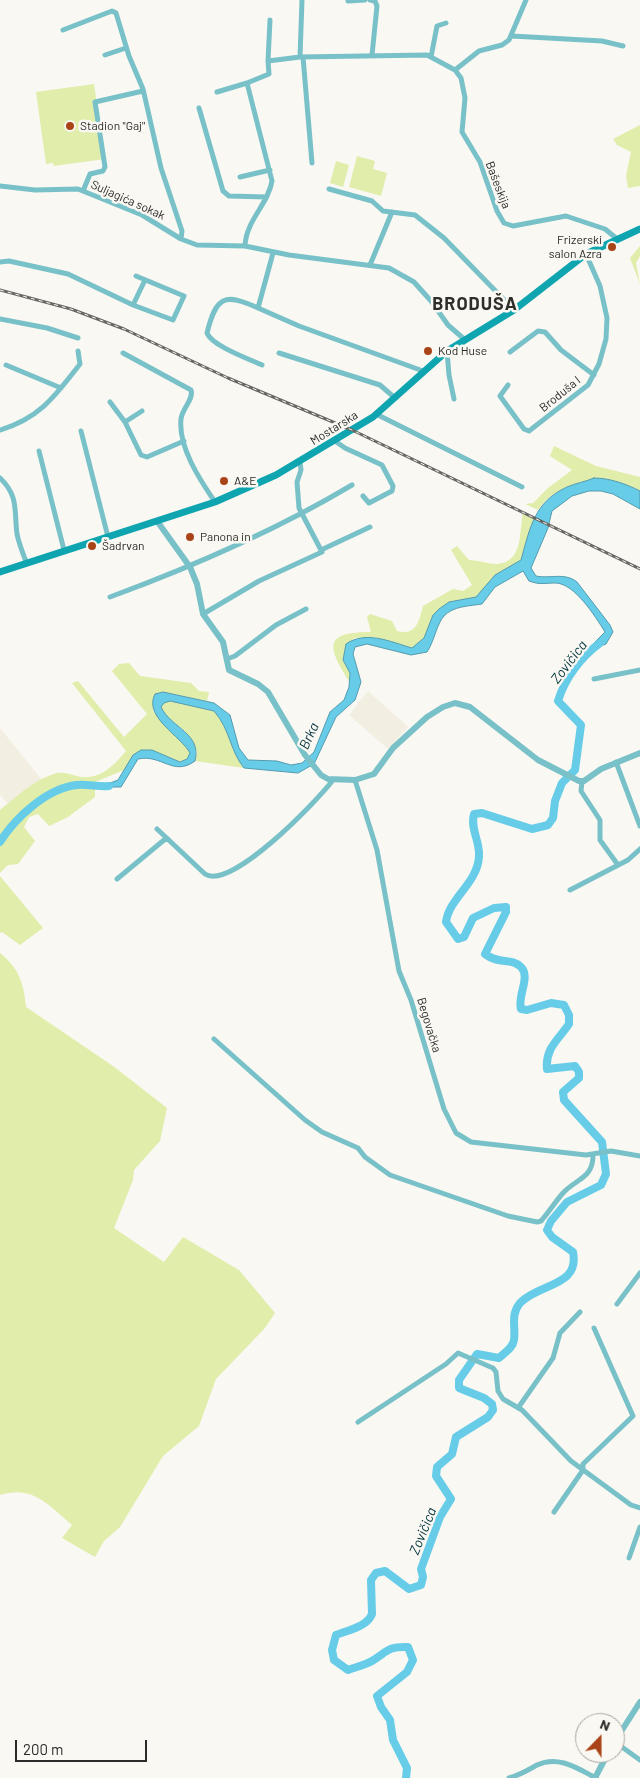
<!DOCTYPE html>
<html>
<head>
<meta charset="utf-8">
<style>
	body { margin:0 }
	#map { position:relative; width:640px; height:1778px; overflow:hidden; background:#faf8f2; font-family:Barlow,sans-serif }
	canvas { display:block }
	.north { position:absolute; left:575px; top:1713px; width:50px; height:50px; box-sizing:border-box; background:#faf8f2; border:1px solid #a7a6a1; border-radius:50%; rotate:22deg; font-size:14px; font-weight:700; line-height:20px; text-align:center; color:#2a2a28 }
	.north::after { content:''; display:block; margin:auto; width:18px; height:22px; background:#a94419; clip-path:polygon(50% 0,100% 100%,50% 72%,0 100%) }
	.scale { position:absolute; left:15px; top:1740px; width:132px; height:22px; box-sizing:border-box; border:2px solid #2a2a28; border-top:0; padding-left:6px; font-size:15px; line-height:18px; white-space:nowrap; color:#2a2a28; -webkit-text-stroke:4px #faf8f2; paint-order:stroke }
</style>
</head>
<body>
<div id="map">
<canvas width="640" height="1778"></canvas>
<div class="north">N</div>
<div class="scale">200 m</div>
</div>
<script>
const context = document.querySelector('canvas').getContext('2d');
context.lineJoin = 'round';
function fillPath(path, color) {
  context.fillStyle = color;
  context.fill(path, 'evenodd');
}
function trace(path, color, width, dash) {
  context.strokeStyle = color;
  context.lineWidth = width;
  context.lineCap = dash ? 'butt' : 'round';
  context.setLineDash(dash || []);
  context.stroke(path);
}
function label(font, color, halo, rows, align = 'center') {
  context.font = font + ' Barlow,sans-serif';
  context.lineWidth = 5;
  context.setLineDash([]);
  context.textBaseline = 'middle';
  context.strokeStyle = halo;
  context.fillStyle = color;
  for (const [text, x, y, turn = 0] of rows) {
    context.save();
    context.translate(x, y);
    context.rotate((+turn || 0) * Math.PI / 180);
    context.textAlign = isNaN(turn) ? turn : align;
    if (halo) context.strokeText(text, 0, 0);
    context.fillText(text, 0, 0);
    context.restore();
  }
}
const built = new Path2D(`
	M368,691L408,727L388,749L349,715Z
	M0,728L42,780L8,804L0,795Z`);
const green = new Path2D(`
	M94,84L105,159L54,166L53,163L46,164L36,92Z
	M640,125V186L628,188L626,176L631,152L617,145L613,139Z
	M357,156L375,161L373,169L387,173L381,196L349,187Z
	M336,161L349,165L343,187L330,183Z
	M640,246V256L636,263L640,284L630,258Z
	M554,446L596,466L640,477V491C609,475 559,478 538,510L525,504L533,503L548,488L572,470L550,456Z
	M523,512L535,518L521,560L495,575L476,597L449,602L439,609L424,638L412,648L374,637L354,638L343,660L350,673L349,681C326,645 325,632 371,632L367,617L370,614L392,621L397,631C416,636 419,622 423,606L453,589L463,591L472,585L451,550L457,546L469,560C478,560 488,564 497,564C524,562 519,531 523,512Z
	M129,663L140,676L191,683L199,691L209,692L207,701L163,692L153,711L185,744L190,753L186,759L180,762L152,750L133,755L124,770L95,782V797L68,817L49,826L38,814L29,817L24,827L35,841L18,864L8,865L0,873V810C15,798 33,781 51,775C63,770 70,775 81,777C102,779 114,765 126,751L72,683L78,681L124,737L147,714L112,671L119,664Z
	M170,701L214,711C231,731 229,749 244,768L195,761L197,752L186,732L164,714L161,707L163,703Z
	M0,876L43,928L20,945L2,932L0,933Z
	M0,953C19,968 24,984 26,1007L113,1066L167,1108L160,1141L134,1170L133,1180L114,1228L164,1262L183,1237L239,1270L275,1313L265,1328L216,1379L199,1426L163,1456L120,1527L104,1541L95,1557L62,1538L72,1525C48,1505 33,1485 0,1495Z`);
const water = new Path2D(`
	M594,478C610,478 626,484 640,491V509L613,494L601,491H589L572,496L552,511L548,528L531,568L536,576C551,579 564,572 577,582L610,625L613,632L606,644L592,649L593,644L605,632C595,616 575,584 556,583C545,583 539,585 529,581L523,571L495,587L482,604C470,606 453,606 444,616C437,623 434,642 427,652L411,655L367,644L355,647L353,654L361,682L355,700L336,717L314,764L298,773L244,768C229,749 231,731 214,711L170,701L164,703L161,707C171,728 202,733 195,761C173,777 162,754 138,759L121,787H100L118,780L133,755L141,750H152L180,762L187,759L190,753C181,736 143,717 155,694L163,692L214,703L230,715L239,748L248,760L277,761L291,765L302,763L314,752L330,712L344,700L349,687L350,673L343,660L346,644C366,630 391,642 412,648L424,638L433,615L439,609L449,602L476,597L495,575L521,560C530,528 534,502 567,487C576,483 585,482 594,478Z`);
const river = new Path2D(`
	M0,842C15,818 47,788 77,785C88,784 98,787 109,786
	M406,1778L407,1768L393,1740L390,1720L381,1707L377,1696L407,1672L413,1660L408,1647C388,1646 387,1652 372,1661C365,1665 356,1667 348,1670L334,1660L332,1650L336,1635C348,1630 367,1627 372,1614L371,1580L376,1573L385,1571L409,1589L421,1585L423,1577L421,1569L440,1517L451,1499L436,1476L437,1467L452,1454L456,1437L488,1417L493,1410L492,1404L484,1398L459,1388V1380L477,1354L499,1358C504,1353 513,1348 514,1340C516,1327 510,1315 520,1303C539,1283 580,1287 573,1252L552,1237L547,1230L551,1221L567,1202L601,1185L606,1174L602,1142L564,1100L563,1092L579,1078V1072L575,1066L547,1069C545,1048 559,1039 569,1024V1015L564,1005L551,1003L527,1010L521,1009C517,996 531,977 521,967C511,957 499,965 485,954L506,912V907L494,908L473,918L464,937L458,939L446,922C449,898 478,883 479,856C480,841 470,829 474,814L482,813L532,829L548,825L553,818L555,801L562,783L575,770L581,725L558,701C565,678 581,657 600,643`);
const minor = new Path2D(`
	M370,0L375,1L377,6L372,55
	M348,1L365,0
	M63,30L112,11L116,13L129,56L143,89L161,168L182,231L181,239
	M512,36L602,41L623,46
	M105,55L126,48
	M300,57L302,0
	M303,57L312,163
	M431,57L437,26L446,23
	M268,61L270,20
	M455,70L479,51L502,45L509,40L526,0
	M217,92L247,83
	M199,108L223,191L229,196L266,197
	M240,177L270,170
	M0,186L35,190L78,189L142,215L181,239L197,245L245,246L289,255L389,268L414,282L431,301L448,325L464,339
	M329,189L372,201L383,211L415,215L444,238L514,310
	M83,191L90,174L103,171L105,167L95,102L143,91
	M245,246C246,220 268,205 272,181L247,83L269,74L268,61L300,57L427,55L455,70L461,78L465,98L462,132L480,162L497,211L504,223L513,226L566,216L605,229L616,238
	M273,253L258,308L299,326L423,371
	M0,262L9,261L68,274L133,305L145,280
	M370,265L392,212
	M133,305L173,320L184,296L136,276
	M258,308C224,292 216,297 207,333C212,346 249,359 262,365
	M0,319L47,328L78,338
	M447,351L449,375L454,399
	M510,352L538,331L545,332L561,350L594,375
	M123,353L191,390C194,399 182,409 181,419C178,447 200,480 215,502
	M279,353L380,385L395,398
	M6,365L61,388
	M508,385L500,396L524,429L529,431L588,385L599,364L606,339L607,318L600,286L586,254
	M110,402L125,422
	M142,411L125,422L141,455L147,457L184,441
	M376,414L522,487
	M0,430C40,418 55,396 80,364L78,351
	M81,431L108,537
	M335,441L345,448L382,465L393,486L392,491L369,503L363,496
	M39,451L64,550
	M0,478C19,496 14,511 17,534C19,544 23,554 27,564
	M321,550L370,527
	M110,597C194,566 275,531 352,485
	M203,614L259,581L322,552L299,508L297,482L301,470L300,462
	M227,659L235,656L276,625L306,609
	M594,679L640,670
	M616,762L640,826
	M355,780L377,850L399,971L411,1000L444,1109L456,1133L471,1142L586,1155L611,1151L640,1156
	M582,781L581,791L600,820V840L618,865
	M157,829L205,874C231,891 317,801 333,780
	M117,879L164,840L168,839
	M570,890L628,860L640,849
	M214,1039L305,1120L322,1132L358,1148L365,1157L390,1175L508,1216L537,1222L541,1221C549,1212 555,1202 563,1193C576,1179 593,1178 593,1156
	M617,1304L640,1273
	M518,1408L553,1358L560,1333L580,1312
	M358,1422L446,1364L458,1353L493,1368L496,1372L498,1391L503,1399L522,1410L571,1461L631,1505L640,1508
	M554,1512L583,1470V1464L633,1416L594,1328
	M629,1558L640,1527
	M615,1742L640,1760
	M509,1778C520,1775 528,1770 537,1765C558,1755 577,1768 596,1778`);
const tertiary = new Path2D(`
	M157,521L190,567L197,584L203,614L223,642L229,670L258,684L268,692L305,755L321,775L328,779L355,780L374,774L393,748L427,717L443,707L455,703L470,707L538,760L579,781H584L601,769L640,753
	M615,1741L640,1702
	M595,1778L608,1753`);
const secondary = new Path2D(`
	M0,572L215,502L276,475L373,417L447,351L514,310L586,254L640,229`);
const rail = new Path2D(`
	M0,290L71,309L124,329L228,378L352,430L640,569`);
const markers = [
	[70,126,5,"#a94419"],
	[612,247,5,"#a94419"],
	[428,351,5,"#a94419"],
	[224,481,5,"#a94419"],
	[190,537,5,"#a94419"],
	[92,546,5,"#a94419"]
];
const poiNames = [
	["Stadion \"Gaj\"",80,126],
	["Frizerski",602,240,"right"],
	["salon Azra",602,254,"right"],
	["Kod Huse",438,351],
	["A&E",234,481],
	["Panona in",200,537],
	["Šadrvan",102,546]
];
const streetNames = [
	["Bašeskija",498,185,69],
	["Suljagića sokak",128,200,24],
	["Broduša I",560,394,-39],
	["Mostarska",334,428,-32],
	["Begovačka",429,1025,73]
];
const waterNames = [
	["Zovičica",569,662,-53],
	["Brka",309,736,-65],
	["Zovičica",423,1531,-68]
];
const districtNames = [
	["BRODUŠA",475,304]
];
fillPath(built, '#f2eee1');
fillPath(green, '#e0edab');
fillPath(water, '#66cce8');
trace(water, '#549bae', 1);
trace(river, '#66cce8', 8);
trace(minor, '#79c1c8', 5);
trace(tertiary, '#79c1c8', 6);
trace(secondary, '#0ea5b0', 7);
trace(rail, '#676764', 3);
trace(rail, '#faf8f2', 1, [4]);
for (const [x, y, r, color] of markers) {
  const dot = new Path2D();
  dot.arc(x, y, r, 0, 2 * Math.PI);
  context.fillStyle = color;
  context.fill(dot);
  trace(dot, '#faf8f2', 2);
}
label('12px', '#2a2a28', '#faf8f2', poiNames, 'left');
label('12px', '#2a2a28', '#faf8f2', streetNames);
label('italic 14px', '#00333e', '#faf8f2', waterNames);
context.letterSpacing = '1px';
label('bold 18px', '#2e2d29', '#faf8f2', districtNames);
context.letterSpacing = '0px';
</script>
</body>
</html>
